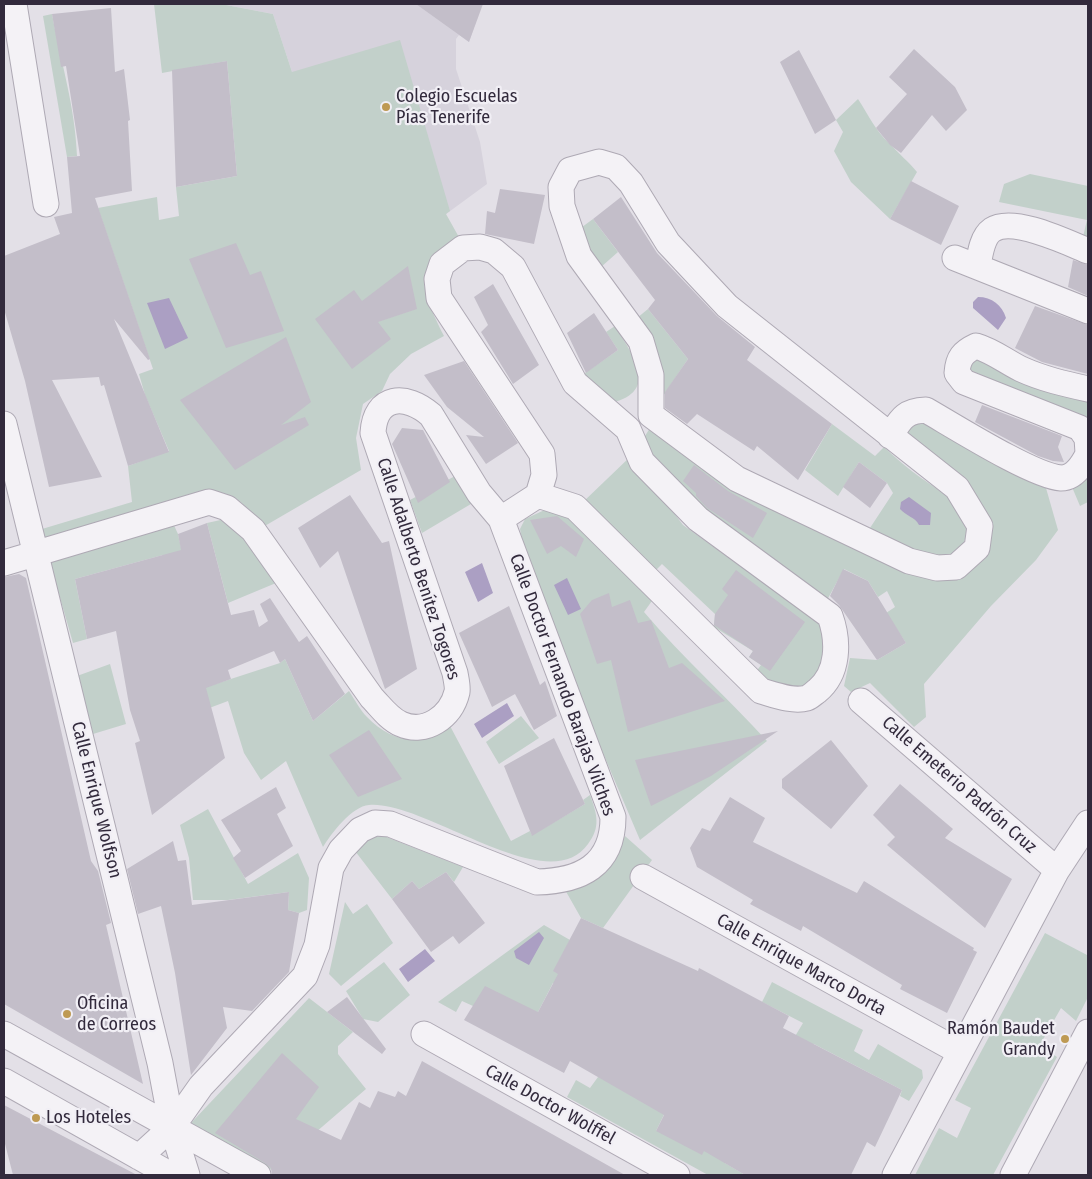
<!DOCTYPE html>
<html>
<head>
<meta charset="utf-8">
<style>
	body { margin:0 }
	#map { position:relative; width:1092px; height:1179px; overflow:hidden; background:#e3e0e7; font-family:"Fira Sans Condensed",sans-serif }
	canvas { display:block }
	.frame { position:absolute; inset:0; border:5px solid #322a3c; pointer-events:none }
</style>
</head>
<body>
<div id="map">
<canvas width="1092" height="1179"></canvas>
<div class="frame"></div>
</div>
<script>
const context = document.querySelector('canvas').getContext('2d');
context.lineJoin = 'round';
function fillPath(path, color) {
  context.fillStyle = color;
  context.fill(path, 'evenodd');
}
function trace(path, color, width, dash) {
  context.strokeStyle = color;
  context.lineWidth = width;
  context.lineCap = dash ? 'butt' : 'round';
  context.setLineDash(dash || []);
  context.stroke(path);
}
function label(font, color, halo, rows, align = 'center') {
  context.font = font + ' "Fira Sans Condensed",sans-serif';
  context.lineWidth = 4.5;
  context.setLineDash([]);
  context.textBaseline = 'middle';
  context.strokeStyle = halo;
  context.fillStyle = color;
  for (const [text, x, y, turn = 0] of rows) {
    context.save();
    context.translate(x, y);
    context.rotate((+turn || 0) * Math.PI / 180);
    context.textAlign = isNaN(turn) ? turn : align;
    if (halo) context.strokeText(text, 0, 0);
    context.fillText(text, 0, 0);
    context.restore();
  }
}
const built = new Path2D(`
	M221,4H482L469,42L459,35L456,39V69L480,142L487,184L382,261L292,72L273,14Z`);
const green = new Path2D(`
	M154,4H221L273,14L292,72L400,40L450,211L446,214L460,239C409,269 422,290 444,336L411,354L390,374L382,391L363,404L356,438L361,470L263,527C239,500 236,489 198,494L45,543L42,529L132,502L128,466L169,451L145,395L139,374L153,369L98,208L157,197L159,220L179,216L176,187L237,176L227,61L162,73Z
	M52,14C61,63 75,106 77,156L67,157L43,16Z
	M858,99C868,114 876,132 890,144C900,155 907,160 917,172L890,219L851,182L834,151L843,132L836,120Z
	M1030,174L1088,186V242L1082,241L1087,220L999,202L1004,184Z
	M593,219L618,252L601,267L581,238L578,230Z
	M648,309L688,359L659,402L637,318Z
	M615,326C632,354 661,391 611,403L578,375L585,373L618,350L606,332Z
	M976,357L1088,394V434L980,383L969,370L970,364Z
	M914,417L1044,481L1058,530L1036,560L991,606L924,684L926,717L914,727L870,683L851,692L844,686L850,658L877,660L906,643L886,613L895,607L887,591L878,597L868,581L844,569L826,602L702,512L645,449V436L650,428L930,573L982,547L907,434L906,428Z
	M832,424L875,456L884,447C893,455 902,464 913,472C927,483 953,497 962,513C967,520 967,531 965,539C956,577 890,540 868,531L893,493L887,483L859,462L838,496L805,470Z
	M631,456L683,525L828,629L830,650L810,685L798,690L753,676L761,665L749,657L753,651L714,627L715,614L662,564L653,573L582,503Z
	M1088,469V502L1080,506L1072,487Z
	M457,475L476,501L422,533L410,500Z
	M549,508L564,513L654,598L644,612C683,658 727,697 767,741L640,840L530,582L520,529L525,519Z
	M225,519L249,544L276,583L228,603L207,523Z
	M172,521L178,534L197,619L163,555L75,579L87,639L73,643L48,556Z
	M285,659L313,721L349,691C355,700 360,710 367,717C391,742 422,748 449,724L511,841L530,831L532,835L585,804L583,800L590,795C597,814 601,827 588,844C548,901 425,800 369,805C352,806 331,834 323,847L286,761L261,780L244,753L228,701L204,710L197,690L280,663Z
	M110,664L126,724L93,734L77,676Z
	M521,716L539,738L499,764L486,742Z
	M208,809L248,884L298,853L309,878L307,910L299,913L288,910L289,892L228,900H193L189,858L180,825Z
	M384,836L463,867L454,882L446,872L419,889L412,881L392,899L355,851L371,837Z
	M625,836L652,860L603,928L581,918L564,888L615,857Z
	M345,902L353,914L367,904L393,943L341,986L329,974Z
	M544,925L570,940L554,971L593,991L588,1002L553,983L538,1012L473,1006L462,1001L456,1012L438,1002Z
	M1045,933L1087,955L1088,997L1076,1021L1061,1008L1040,1045L1057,1057L993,1175H915L939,1128L957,1138L971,1108L955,1100Z
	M384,962L410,995L378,1022L363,1019L346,991Z
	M772,982L863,1030L854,1051L869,1060L878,1044L922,1070L923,1078L909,1101L900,1096L902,1090L814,1044L785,1053L803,1023L762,1002Z
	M309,998L353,1032L338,1046V1054L366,1089L272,1170L191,1123Z
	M693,1055L656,1131L721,1120L725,1163L745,1175H708L567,1097L576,1080L590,1088L598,1077Z`);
const water = new Path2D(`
	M978,297C992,297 1002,305 1006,318L998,330L973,308V302Z
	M169,298L188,338L165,349L147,303Z
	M909,497L931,513L930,525H919C915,517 906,516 900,509L901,502Z
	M482,563L493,593L478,602L465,572Z
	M567,578L581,609L568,615L554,585Z
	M507,703L514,716L482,738L474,724Z
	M539,932L544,938L529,965L516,958L514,951Z
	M425,949L435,961L408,982L399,969Z`);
const building = new Path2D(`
	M416,4H483L469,42Z
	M111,8L115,72L124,69L130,120L128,121L132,191L95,198L150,359L148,360L114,319L169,452L128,466L104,385L101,386L99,377L52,380L102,477L49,487L25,381L4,309V256L60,234L54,217L72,213L67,157L80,156L66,66L61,67L52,14Z
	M914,49L955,87L967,110L946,131L932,115L901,153L890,145L876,128L907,94L889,77Z
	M799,50L836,120L815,134L780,62Z
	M227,61L237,176L176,187L172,70Z
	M911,181L959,206L941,245L890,219Z
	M500,189L545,195L534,244L485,234L487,211L495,213Z
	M621,197L657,253L717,316L755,347L747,360L832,424L798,480L757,446L754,451L697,414L687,424L665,408V392L688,359L648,309L655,300L593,219Z
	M236,243L250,275L261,271L284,331L226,348L189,259Z
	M1073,260L1088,265V296L1068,287Z
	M408,266L417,309L378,322L391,339L352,369L315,319L354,290L362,301Z
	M493,284L539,365L513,384L481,332L488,325L474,297Z
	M1035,306L1088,325V374L1042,362L1015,348Z
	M594,313L618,350L586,373L567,333Z
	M286,337L311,402L281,425L305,417L309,425L235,470L180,400Z
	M464,361L518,443L486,464L466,435L484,437L447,407L424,375Z
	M982,405L1062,436L1058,447L1064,462L1053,461L1038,456L975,422Z
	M402,428L423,430L450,482L418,503L392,444Z
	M859,462L887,483L870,508L843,487Z
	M694,465L728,491L767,513L753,538L707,508L696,496V493L683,481Z
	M350,495L382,543L389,541L417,669L385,689L338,551L320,568L298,528Z
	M557,516L584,539L576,557L561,546L547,554L530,520Z
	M207,523L231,615L254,610L259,627L268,621L260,604L270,598L299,642L307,636L345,694L313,721L285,659L280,663L274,651L228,670L231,679L206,688L225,758L152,815L135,743L140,741L130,710L116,631L87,639L75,579L181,550L178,534Z
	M843,569L868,581L906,643L877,660L839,605L830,596Z
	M736,570L805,622L770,671L749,657L753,651L714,625L715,614L728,595L722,589Z
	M19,574L26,578L91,861L98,871L111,923L106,925L143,1084L4,1004V577Z
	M609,593L612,607L630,600L638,623L651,620L669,668L682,663L725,701L628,732L611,660L597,664L580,614L592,600Z
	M509,606L540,685L545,681L557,716L534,730L515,694L492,707L459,633Z
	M369,730L402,779L358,797L329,755Z
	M778,731L711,776L651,806L635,760Z
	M554,738L585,804L532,836L504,766Z
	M831,740L868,786L831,829L782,788V779Z
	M900,784L953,829L945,838L1012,879L985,928L887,845L895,837L873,815Z
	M276,787L286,808L277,814L293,846L245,878L233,858L241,851L221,820Z
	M730,797L765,818L753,842L857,893L864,881L974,948L973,950L977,952L947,1013L900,989L902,985L803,926L801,931L750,904L753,900L697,867L690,848L702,828L710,831Z
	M173,841L178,861L186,860L192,905L289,892L288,910L299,913L289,972L252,1011L223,1007L227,1028L191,1075L175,973L161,906L138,914L127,869Z
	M446,872L485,923L459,944L453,936L431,952L392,899L412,881L419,889Z
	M581,918L698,971L699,968L789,1016L783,1028L902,1090L875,1147L867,1142L851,1175H745L704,1151L702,1155L656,1131L664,1115L570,1061L564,1073L464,1020L485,986L538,1012L558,974L553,971Z
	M347,997L386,1049L382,1054L327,1012Z
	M282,1053L319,1087L296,1119L341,1140L359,1102L370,1108L378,1091L395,1097L398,1091L406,1096L422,1061L625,1175H272L271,1168L265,1163L215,1133Z
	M4,1105L137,1175H13L4,1140Z`);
const minor = new Path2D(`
	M14,4L46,204
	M599,162L616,167L631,183L668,243L727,306L957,488L980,526L977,548L956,567L937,568L909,561L737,479L651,415V375L641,341L579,256L562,206L561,187L570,170Z
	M480,247L494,251L513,267L575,383L628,429L642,462L698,519L830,616C839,641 839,673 817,691C814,693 810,697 807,698C793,702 775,695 761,691L575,507L538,495L544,475L542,454L439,298L437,279L442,264L463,248Z
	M955,258L1088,311
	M978,266C980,254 982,237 992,230C1013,216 1066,242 1088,251
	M1088,389C1065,384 1043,379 1021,369C1005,361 993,351 976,346C963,352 958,358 957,373L964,382L1080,428L1087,438L1088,453
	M4,424L160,1063L172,1127L187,1175
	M890,436C901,419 904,411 926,410C954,426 1033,476 1061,478C1074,478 1083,464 1088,454
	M501,519L538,495
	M4,563L209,502L227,508L253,530L372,698C380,706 389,719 401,724C425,735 451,717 457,692C458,687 456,679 455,673L373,433C375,395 406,393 431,415L479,493L501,519L613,817C613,866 580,881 537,882L390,824L375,823L360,830L341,850L331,868L317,945L305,976L201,1086L172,1127L139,1157
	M861,701L1057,870
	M643,877L960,1052
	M4,1034L258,1175
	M424,1034L677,1175
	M4,1081L171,1175
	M895,1175L1057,870L1088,823
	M1013,1175L1088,1032`);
const markers = [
	[386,107,5,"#be9a53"],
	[67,1014,5,"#be9a53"],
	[1065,1039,5,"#be9a53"],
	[36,1118,5,"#be9a53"]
];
const poiNames = [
	["Colegio Escuelas",396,97],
	["Pías Tenerife",396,118],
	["Oficina",77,1004],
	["de Correos",77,1025],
	["Ramón Baudet",1055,1029,"right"],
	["Grandy",1055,1050,"right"],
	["Los Hoteles",46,1118]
];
const streetNames = [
	["Calle Adalberto Benítez Togores",418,569,72],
	["Calle Doctor Fernando Barajas Vilches",562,685,70],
	["Calle Emeterio Padrón Cruz",959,785,41],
	["Calle Enrique Wolfson",96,800,76],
	["Calle Enrique Marco Dorta",801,965,29],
	["Calle Doctor Wolffel",550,1105,29]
];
fillPath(built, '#d6d2dc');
fillPath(green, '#c2d0ca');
fillPath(water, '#ab9fc3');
fillPath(building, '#c3bec9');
trace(minor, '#aea9b4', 27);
trace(minor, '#f4f2f6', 25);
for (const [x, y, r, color] of markers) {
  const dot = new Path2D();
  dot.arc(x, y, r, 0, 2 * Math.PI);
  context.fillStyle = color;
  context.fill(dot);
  trace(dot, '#f1eff5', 2);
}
label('18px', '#322a3c', '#f1eff5', poiNames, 'left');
label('18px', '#322a3c', '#f1eff5', streetNames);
</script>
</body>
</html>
